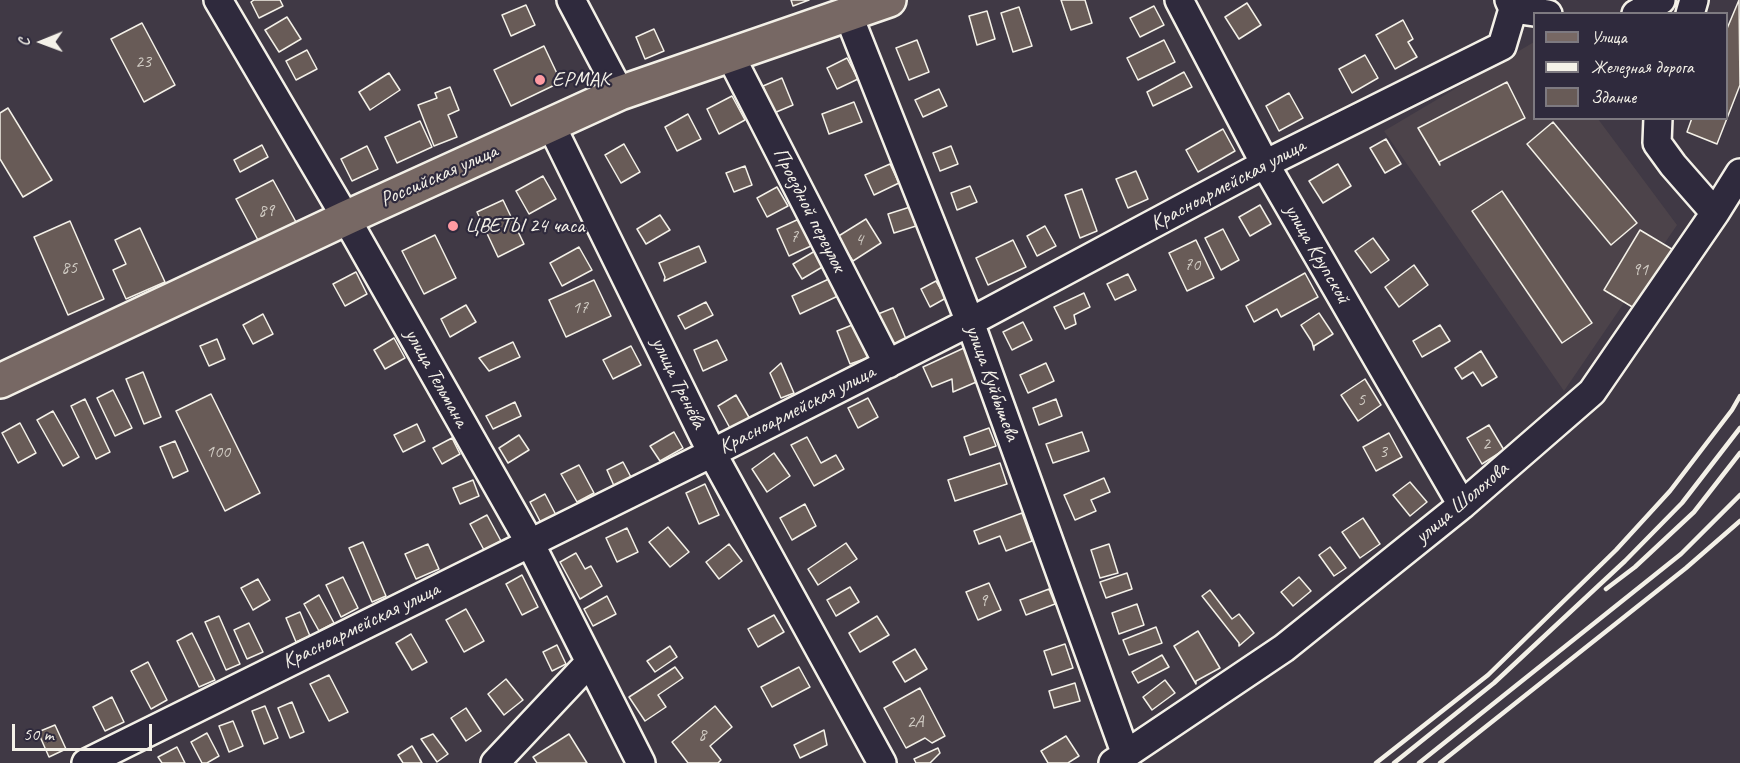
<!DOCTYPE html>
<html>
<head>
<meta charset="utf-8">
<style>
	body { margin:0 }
	#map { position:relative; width:1740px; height:763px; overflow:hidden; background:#403945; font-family:Caveat,sans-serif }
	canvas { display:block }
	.legend { position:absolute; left:1533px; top:12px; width:195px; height:108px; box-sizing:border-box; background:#2f2a3d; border:2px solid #7e7a81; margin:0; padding:8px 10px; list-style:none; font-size:18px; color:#f4f1e8 }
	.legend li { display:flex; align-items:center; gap:12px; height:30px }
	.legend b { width:30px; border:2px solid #7e7a81 }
	.north { position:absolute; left:12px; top:12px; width:60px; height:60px; -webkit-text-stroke:4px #2f2a3d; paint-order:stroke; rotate:269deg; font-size:16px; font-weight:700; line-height:24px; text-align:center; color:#f4f1e8 }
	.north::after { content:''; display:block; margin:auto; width:21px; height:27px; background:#f4f1e8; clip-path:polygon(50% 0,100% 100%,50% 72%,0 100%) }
	.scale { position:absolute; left:12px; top:724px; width:140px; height:27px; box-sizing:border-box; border:3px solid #f4f1e8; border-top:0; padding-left:8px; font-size:18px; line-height:21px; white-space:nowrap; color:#f4f1e8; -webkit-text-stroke:4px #2f2a3d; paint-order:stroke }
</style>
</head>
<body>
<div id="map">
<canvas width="1740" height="763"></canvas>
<ul class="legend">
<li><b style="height:8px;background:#776864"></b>Улица</li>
<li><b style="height:8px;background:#f4f1e8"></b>Железная дорога</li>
<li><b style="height:16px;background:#685b57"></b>Здание</li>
</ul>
<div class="north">С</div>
<div class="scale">50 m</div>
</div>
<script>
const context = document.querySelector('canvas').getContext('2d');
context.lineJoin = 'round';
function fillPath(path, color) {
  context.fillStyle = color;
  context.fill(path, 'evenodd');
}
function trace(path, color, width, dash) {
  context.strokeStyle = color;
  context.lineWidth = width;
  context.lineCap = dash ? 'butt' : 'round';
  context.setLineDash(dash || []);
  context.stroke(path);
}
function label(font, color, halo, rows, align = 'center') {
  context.font = font + ' Caveat,sans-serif';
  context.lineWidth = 4.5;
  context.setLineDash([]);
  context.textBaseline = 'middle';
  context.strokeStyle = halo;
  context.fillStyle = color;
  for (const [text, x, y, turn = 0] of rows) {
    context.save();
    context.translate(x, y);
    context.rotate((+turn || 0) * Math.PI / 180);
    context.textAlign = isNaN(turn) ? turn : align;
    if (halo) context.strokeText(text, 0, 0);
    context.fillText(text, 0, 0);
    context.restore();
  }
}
const built = new Path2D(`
	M1534,42V118L1598,119L1677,225L1564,391L1384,131Z`);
const building = new Path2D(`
	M254,0H280L283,6L259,18L251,2Z
	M791,0H809L793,6Z
	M1061,0H1085L1092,23L1071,30Z
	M1739,0L1740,85L1717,144L1687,132L1692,118H1726V31Z
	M1247,3L1261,25L1239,39L1225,17Z
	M526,5L535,25L511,36L502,15Z
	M1154,6L1164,25L1140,37L1130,18Z
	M1019,7L1032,46L1013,52L1001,13Z
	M987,11L995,39L977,45L969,16Z
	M287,17L301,39L279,52L265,30Z
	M1403,20L1413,39L1408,42L1417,57L1395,69L1376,35Z
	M142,23L175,85L144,102L111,39Z
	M654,29L664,51L645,59L636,37Z
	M917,40L929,72L909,80L896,48Z
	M1164,40L1175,62L1138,80L1127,58Z
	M544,46L561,82L511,106L494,70Z
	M307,50L317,69L296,80L286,61Z
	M1365,55L1378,78L1352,93L1339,69Z
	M847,58L858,79L837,89L827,68Z
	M1184,72L1192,87L1153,106L1147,92Z
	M389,73L400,90L370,110L359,92Z
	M782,78L793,105L774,113L763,86Z
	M1507,82L1525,118L1439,162L1440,165L1418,128Z
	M450,87L459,110L448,115L457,137L434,146L418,105L437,98L435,93Z
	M939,89L947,106L923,117L915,100Z
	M1289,93L1303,118L1279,131L1266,106Z
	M732,96L745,120L719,134L707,109Z
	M854,102L862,122L829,134L822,114Z
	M8,108L52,180L23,197L0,159V113Z
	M688,114L701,139L677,151L665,127Z
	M420,121L432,147L397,163L385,137Z
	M1553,122L1637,223L1611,245L1527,144Z
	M1223,129L1235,151L1198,172L1186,150Z
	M1386,139L1401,164L1385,173L1370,148Z
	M624,144L640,172L621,183L605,155Z
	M262,145L268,157L240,172L234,160Z
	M367,146L378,169L352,181L341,159Z
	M951,146L958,164L940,171L933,153Z
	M890,164L899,183L874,195L865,175Z
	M1338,164L1351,186L1323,203L1309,181Z
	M745,166L752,185L734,192L726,173Z
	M1136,171L1148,199L1128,208L1116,179Z
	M543,176L556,199L529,214L516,191Z
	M273,180L296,222L259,242L236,199Z
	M970,186L977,202L957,210L951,193Z
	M777,187L788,206L767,217L757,198Z
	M1082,189L1097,231L1080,238L1065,195Z
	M1502,191L1592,323L1562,343L1472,211Z
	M503,200L524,244L498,257L477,212Z
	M1260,205L1271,224L1250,236L1239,217Z
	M910,207L916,226L894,233L888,214Z
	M660,215L670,230L646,244L637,229Z
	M799,219L811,246L789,256L777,229Z
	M866,219L881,243L853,261L837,237Z
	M70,221L104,299L68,315L34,237Z
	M1045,226L1056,246L1037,256L1027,236Z
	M140,228L165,282L126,299L113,270L126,264L115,240Z
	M1223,229L1239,260L1221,270L1205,238Z
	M1640,230L1675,251L1639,311L1604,290Z
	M435,235L456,278L424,294L402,251Z
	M1373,238L1389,260L1371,273L1355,251Z
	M1013,240L1026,267L988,285L976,258Z
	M1196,240L1214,278L1187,291L1169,253Z
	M699,246L706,262L664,281L665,277L659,263Z
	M579,247L592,270L562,286L550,263Z
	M815,251L824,266L802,279L793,264Z
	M1414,265L1428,285L1399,307L1385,287Z
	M356,272L367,294L345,306L333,284Z
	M1305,273L1318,297L1281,317L1277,309L1254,322L1246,306Z
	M1128,274L1136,290L1115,300L1107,284Z
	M831,278L840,295L800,314L792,296Z
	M594,280L611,316L566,337L549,300Z
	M936,281L946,298L930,307L921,289Z
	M1084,293L1090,307L1074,315L1076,324L1065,329L1054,307Z
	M706,302L713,315L685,329L678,316Z
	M466,305L476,322L450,337L441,319Z
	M893,308L906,339L891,345L878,314Z
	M1319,313L1333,334L1314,346V350L1312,342L1301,325Z
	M263,314L273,334L253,344L243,325Z
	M1023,322L1032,340L1012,350L1003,332Z
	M857,323L870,357L850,364L837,331Z
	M1440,325L1450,341L1422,357L1413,341Z
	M394,338L405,358L385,369L374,350Z
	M217,339L225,359L209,366L200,346Z
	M717,340L727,360L703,371L694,350Z
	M513,342L520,357L489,371L479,358Z
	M631,346L641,365L613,379L603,360Z
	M966,347L981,380L953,392L952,379L932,387L923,367Z
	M1481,351L1497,377L1482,386L1473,372L1462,379L1455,368Z
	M781,363L794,393L781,398L770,373Z
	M1046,363L1054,381L1028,393L1020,375Z
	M143,372L161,417L144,424L126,379Z
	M1365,379L1381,405L1358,421L1341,395Z
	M113,390L132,428L115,436L97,398Z
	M211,394L260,493L225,511L176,411Z
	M736,395L750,419L731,430L718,406Z
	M868,398L878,417L858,428L848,408Z
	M85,399L110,452L96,459L71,406Z
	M1056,399L1062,416L1039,425L1033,408Z
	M515,402L521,416L493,429L486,416Z
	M53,411L79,457L63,466L37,420Z
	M20,423L36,453L18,463L2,433Z
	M417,424L425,441L403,452L394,435Z
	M1489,425L1504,450L1482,464L1467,438Z
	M989,428L996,446L970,455L964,437Z
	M674,432L683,448L660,461L650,446Z
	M1082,432L1089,451L1053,463L1046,444Z
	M1389,433L1402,457L1376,471L1363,447Z
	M519,435L529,450L508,463L499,448Z
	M807,437L821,463L836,455L844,469L814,486L791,445Z
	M452,438L460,454L442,464L433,448Z
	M175,441L188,471L173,478L160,447Z
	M774,453L790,476L767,492L752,469Z
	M623,462L632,479L615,488L607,470Z
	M1000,463L1007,484L955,501L948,480Z
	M579,465L594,493L577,502L561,474Z
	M1104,478L1110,492L1091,500L1096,511L1075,520L1064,495Z
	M473,480L479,496L460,504L453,488Z
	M1410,482L1427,502L1410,516L1393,495Z
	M705,484L719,515L699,524L686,493Z
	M545,494L556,515L541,523L530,502Z
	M805,504L816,526L792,540L780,518Z
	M1022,513L1032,541L1006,551L1000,536L979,544L974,531Z
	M487,515L501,541L484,550L470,524Z
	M1363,518L1380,544L1360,558L1342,532Z
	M668,527L689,552L670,567L649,542Z
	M627,528L638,552L617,562L606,538Z
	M363,542L386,596L372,602L349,548Z
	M846,543L857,559L818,585L808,569Z
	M428,544L439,569L416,579L405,554Z
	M729,544L742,561L719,579L706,562Z
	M1109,544L1118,573L1100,578L1091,550Z
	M1330,547L1346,568L1334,576L1319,555Z
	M576,553L585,569L591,566L602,586L580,599L560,562Z
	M1127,573L1132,589L1106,598L1100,582Z
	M522,575L538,607L522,615L506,584Z
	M343,577L358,608L341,617L326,585Z
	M1299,577L1311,591L1293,606L1281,592Z
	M258,579L270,600L253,610L241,588Z
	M989,583L1001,610L978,620L966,592Z
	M850,587L859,602L836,616L827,600Z
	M1049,589L1055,604L1026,615L1020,600Z
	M1210,590L1232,619L1239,614L1254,633L1239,646V643L1202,596Z
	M319,595L334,623L319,631L304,604Z
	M607,596L616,614L593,626L584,609Z
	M1137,604L1144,625L1119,634L1112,613Z
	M466,609L484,641L464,652L446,620Z
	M300,612L310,636L296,642L286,618Z
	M774,615L784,632L758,647L748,629Z
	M219,616L240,664L226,670L205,622Z
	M877,616L889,635L860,652L849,633Z
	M249,623L263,652L247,659L234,630Z
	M1156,627L1162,643L1129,655L1123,640Z
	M1198,631L1220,668L1196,681V684L1174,646Z
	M192,633L215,680L199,687L177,641Z
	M411,634L427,662L412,670L396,643Z
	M1065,644L1073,668L1052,675L1044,651Z
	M557,645L566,664L552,671L543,652Z
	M670,646L677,657L655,672L647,661Z
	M915,649L927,669L905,682L893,662Z
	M1162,655L1169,667L1138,683L1132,672Z
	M148,662L167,700L151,709L131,671Z
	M675,667L683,678L658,695L666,707L645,721L629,697Z
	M799,667L810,687L772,707L761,687Z
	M329,675L348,712L329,721L310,684Z
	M506,679L523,700L504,715L488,694Z
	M1165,680L1175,693L1152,710L1143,697Z
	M1075,683L1080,701L1054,708L1049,691Z
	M920,688L945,736L932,743L925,738L906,748L884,708Z
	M112,697L124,722L105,731L93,707Z
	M292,702L304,732L290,738L278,708Z
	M265,706L278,738L264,744L252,711Z
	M715,706L732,727L710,746L721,760L718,763H688L672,742Z
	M466,708L481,731L466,741L451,718Z
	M233,721L243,746L229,752L219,726Z
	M55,725L66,749L49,757L38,732Z
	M824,730L827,745L800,758L794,745Z
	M207,733L219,756L207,763H202L191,742Z
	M433,734L448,754L437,762L421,739Z
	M569,734L587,763H537L533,757Z
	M1066,736L1079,756L1068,763H1048L1041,751Z
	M412,746L422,763H403L398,755Z
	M177,747L185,763H162L158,757Z
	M938,748L940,753L930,763H916L914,759Z`);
const minor = new Path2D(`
	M218,0L346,218L530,543L641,763
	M571,0L620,93
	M1179,0L1265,164L1462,505
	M1513,9L1548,14
	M848,14L970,322L1126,755
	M1636,14L1661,0
	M1690,14L1694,0
	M730,55L888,364
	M1658,118L1657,143L1673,165L1715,213
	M551,125L712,453L882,763
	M86,763L712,453L970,322L1265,164L1502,46L1513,9L1509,0
	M495,763L589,663
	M1113,763L1284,648L1462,505L1592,392L1715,213L1740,173`);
const major = new Path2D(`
	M0,381L346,218L620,93L889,0`);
const rail = new Path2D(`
	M1606,589L1635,567L1694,512L1740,453
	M1376,763L1488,675L1616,550L1670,491L1732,410L1740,396
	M1394,763L1494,683L1625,561L1682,503L1740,428
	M1419,763L1681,554L1740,495
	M1440,763L1686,568L1740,521`);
const markers = [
	[540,80,6,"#ff9aa2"],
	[453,226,6,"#ff9aa2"]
];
const numberNames = [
	["23",143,62],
	["89",266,211],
	["7",794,237],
	["4",859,240],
	["70",1192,265],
	["85",69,268],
	["91",1640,270],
	["17",580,308],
	["5",1361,400],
	["2",1486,444],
	["100",218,452],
	["3",1383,452],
	["9",983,601],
	["2А",915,722],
	["8",702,735]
];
const poiNames = [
	["ЕРМАК",552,80],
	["ЦВЕТЫ 24 часа",465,226]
];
const streetNames = [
	["Российская улица",439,176,-24],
	["Красноармейская улица",1228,185,-28],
	["Проездной переулок",809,210,63],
	["улица Крупской",1317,254,60],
	["улица Тельмана",436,378,61],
	["улица Тренёва",678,383,64],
	["улица Куйбышева",992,383,70],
	["Красноармейская улица",797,410,-27],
	["улица Шолохова",1462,503,-40],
	["Красноармейская улица",361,626,-26]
];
fillPath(built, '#4c434a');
fillPath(building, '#685b57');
trace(building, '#f4f1e8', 1.5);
trace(minor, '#f4f1e8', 32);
trace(major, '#f4f1e8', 38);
trace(minor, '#2f2a3d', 27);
trace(major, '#776864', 33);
trace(rail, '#f4f1e8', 4.5);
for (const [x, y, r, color] of markers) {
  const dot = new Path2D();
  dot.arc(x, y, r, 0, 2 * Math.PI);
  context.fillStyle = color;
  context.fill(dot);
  trace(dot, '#2f2a3d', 2);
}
label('18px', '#d1ccc4', null, numberNames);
label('21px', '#f4f1e8', '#2f2a3d', poiNames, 'left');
label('21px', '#f4f1e8', '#2f2a3d', streetNames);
</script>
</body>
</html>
